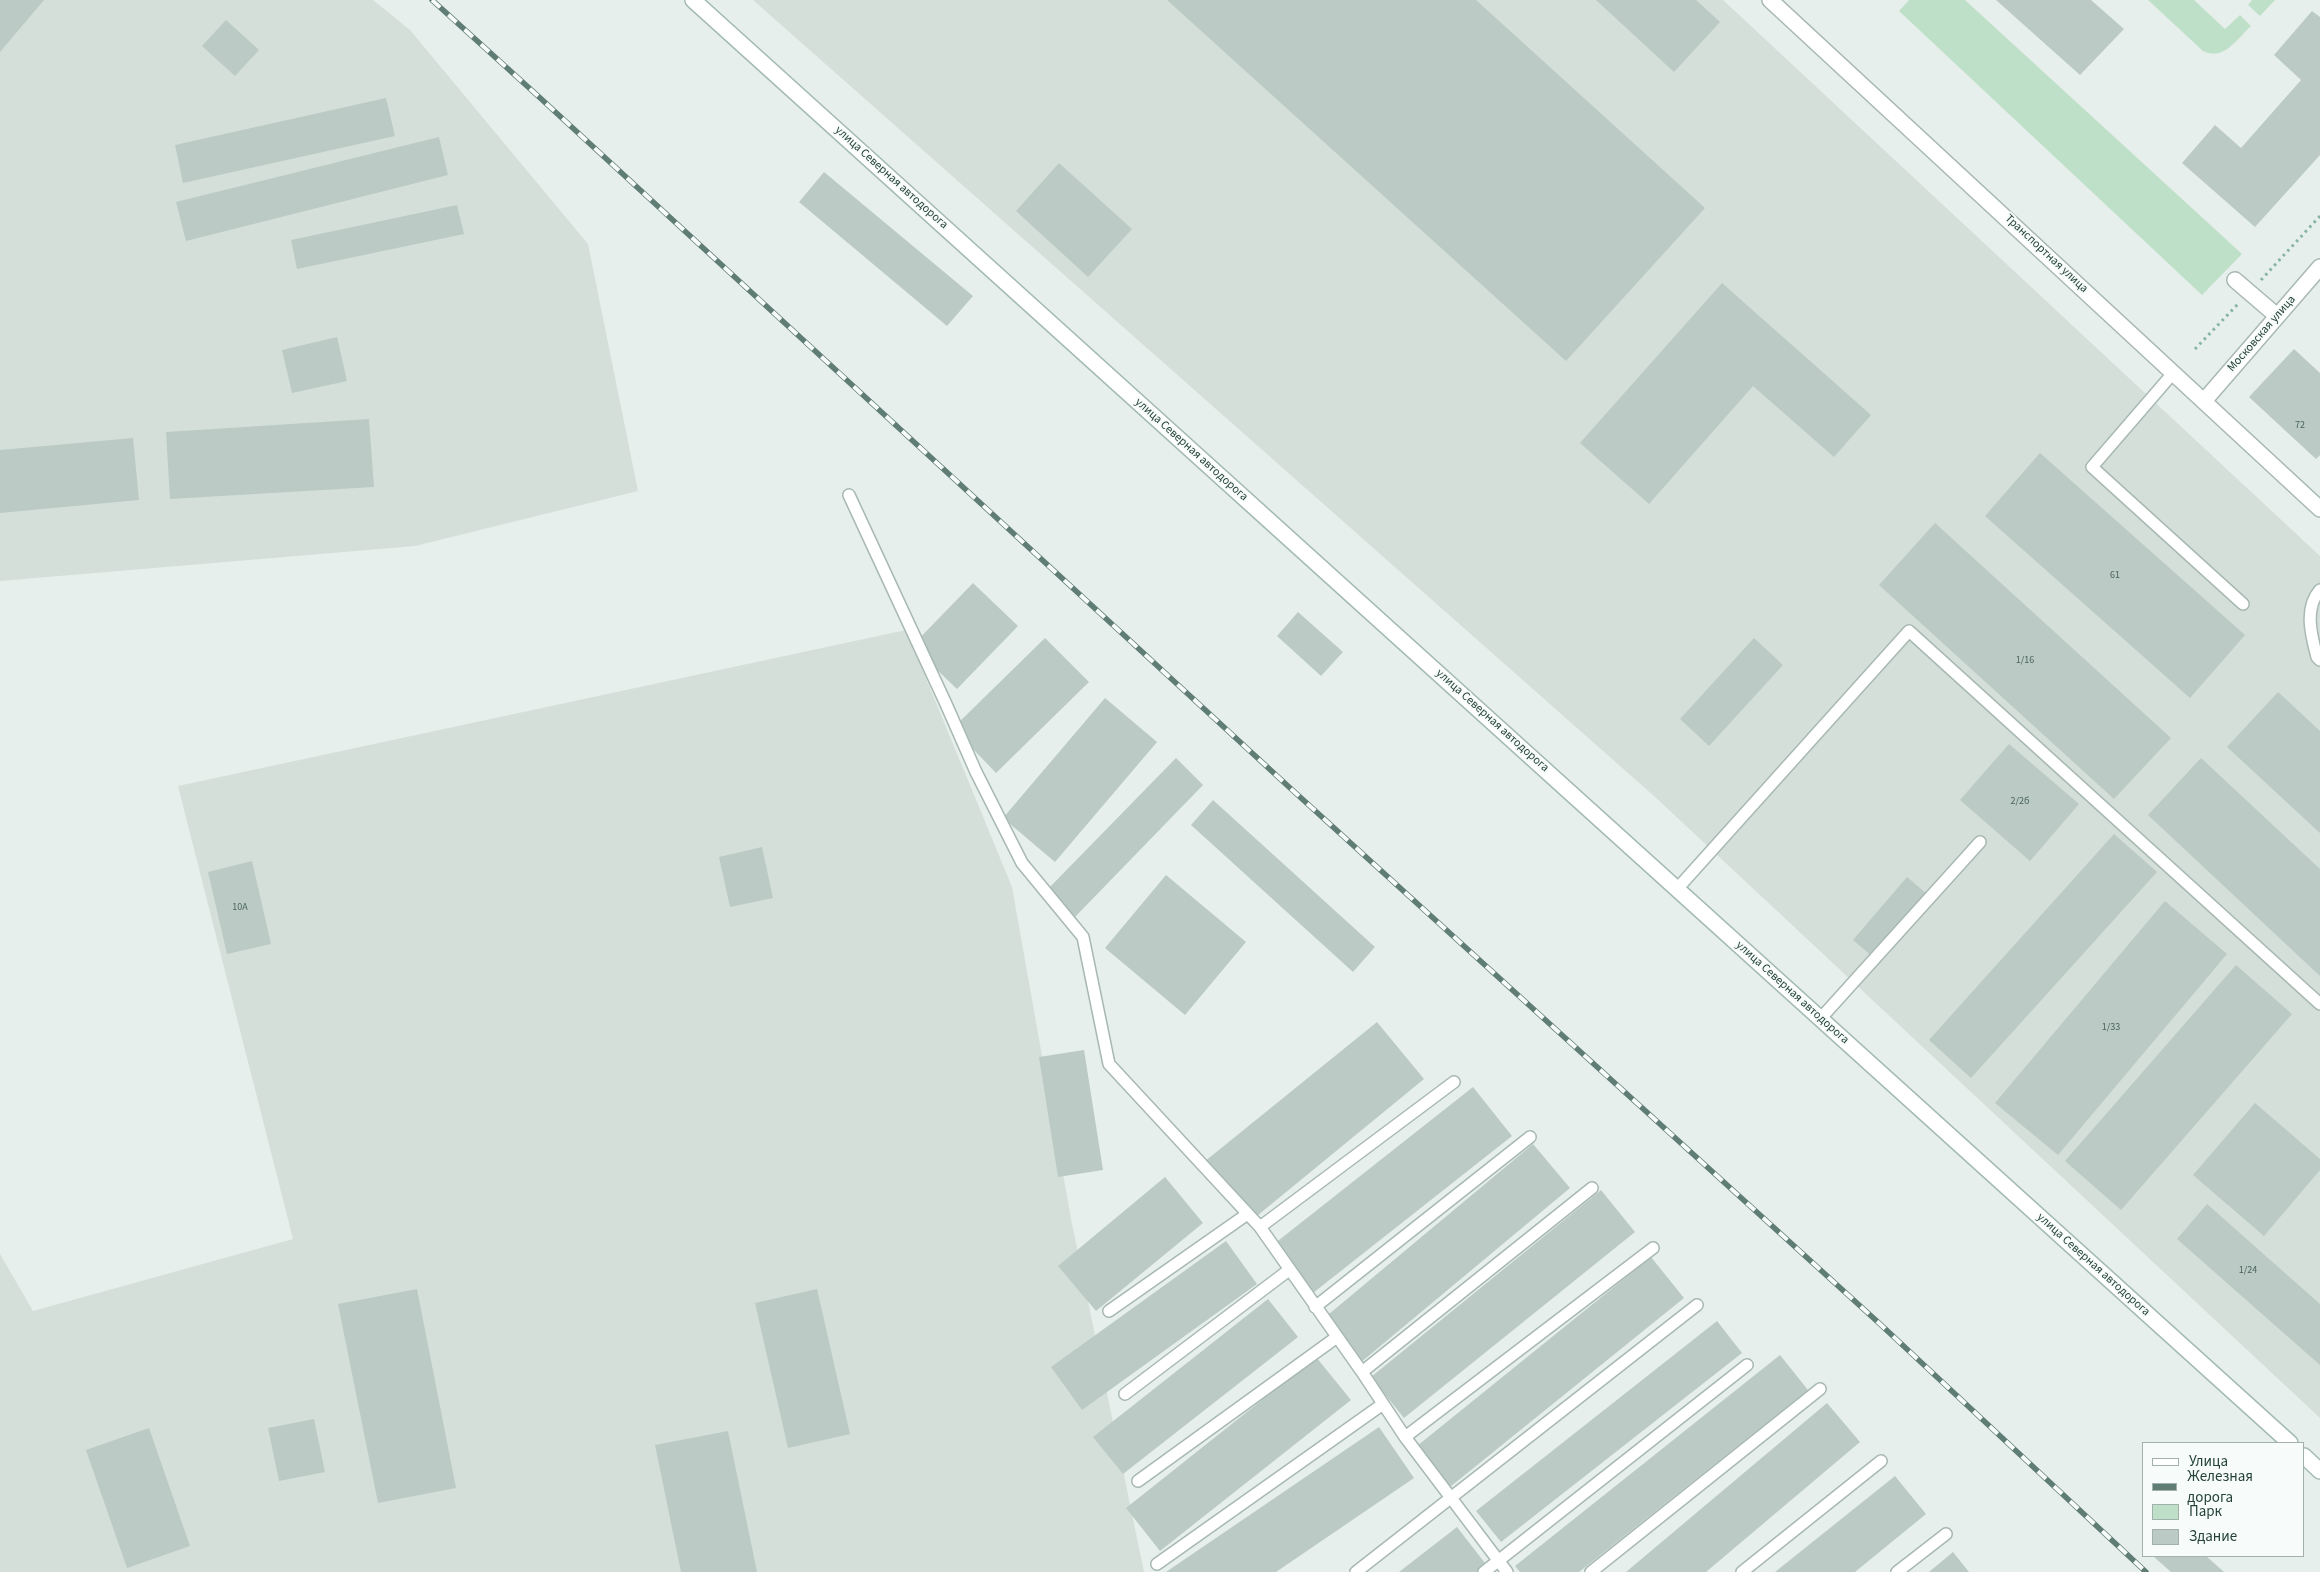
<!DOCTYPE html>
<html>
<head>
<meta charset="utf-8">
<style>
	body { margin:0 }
	#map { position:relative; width:2320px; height:1572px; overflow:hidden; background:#e6efeb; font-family:"Source Sans 3",sans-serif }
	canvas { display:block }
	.legend { position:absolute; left:2142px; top:1442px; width:162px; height:115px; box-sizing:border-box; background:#f7fbf9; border:1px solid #a3b1ad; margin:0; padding:6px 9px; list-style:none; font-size:15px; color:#24423a }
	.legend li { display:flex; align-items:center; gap:10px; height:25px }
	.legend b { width:25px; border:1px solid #a3b1ad }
</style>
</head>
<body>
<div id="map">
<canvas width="2320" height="1572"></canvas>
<ul class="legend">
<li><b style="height:6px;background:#fff"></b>Улица</li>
<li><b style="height:6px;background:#5f7d75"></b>Железная дорога</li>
<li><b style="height:14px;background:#bfe0c8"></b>Парк</li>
<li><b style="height:14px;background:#bbcac4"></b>Здание</li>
</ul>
</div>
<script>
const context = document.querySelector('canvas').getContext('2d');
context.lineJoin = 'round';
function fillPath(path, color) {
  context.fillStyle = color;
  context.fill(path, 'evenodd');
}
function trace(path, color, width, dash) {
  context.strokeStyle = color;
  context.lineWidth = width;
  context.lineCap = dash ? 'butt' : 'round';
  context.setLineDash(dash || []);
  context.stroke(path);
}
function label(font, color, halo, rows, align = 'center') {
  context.font = font + ' "Source Sans 3",sans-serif';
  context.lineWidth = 4;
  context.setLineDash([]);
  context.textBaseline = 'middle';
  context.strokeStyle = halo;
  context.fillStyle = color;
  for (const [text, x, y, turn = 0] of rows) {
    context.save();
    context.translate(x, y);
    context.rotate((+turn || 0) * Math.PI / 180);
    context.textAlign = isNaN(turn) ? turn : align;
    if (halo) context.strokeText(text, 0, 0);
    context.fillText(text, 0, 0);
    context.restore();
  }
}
const built = new Path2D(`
	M0,0H373L410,30L588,244L638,491L415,546L0,581Z
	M753,0H1723L2320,556V1418L1654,796Z
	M906,630L1012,887L1071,1219L1144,1572H0V1254L33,1311L293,1239L178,786Z`);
const green = new Path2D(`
	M1909,0H1965L2242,254L2202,295L1899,11Z
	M2148,0H2194L2225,29L2240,15L2251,26C2236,40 2224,61 2203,51Z
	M2252,0H2275L2260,16L2248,5Z`);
const building = new Path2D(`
	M0,0H44L0,52Z
	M1167,0H1476L1705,208L1566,361Z
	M1596,0H1696L1720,22L1674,72Z
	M1996,0H2091L2124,29L2080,75Z
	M2312,11L2320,17V155L2255,227L2182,163L2215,125L2241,148L2301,80L2274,55Z
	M226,20L259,50L235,76L202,46Z
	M386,98L395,136L183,183L175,145Z
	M439,137L448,175L186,241L176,202Z
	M1059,163L1132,229L1088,277L1016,211Z
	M824,172L973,296L947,326L799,202Z
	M457,205L464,234L297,269L291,240Z
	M1722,283L1871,415L1834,457L1753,386L1649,504L1580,443Z
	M337,337L347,381L292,393L282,350Z
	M2294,349L2320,373V455L2316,459L2249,397Z
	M369,419L374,487L170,499L166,432Z
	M133,438L139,500L0,513V450Z
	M2040,453L2245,635L2190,698L1985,516Z
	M1935,523L2171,738L2114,799L1879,585Z
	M973,583L1018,626L957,689L912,646Z
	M1298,612L1343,652L1321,676L1277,636Z
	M1045,638L1089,682L996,773L953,728Z
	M1754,638L1783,665L1709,746L1680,719Z
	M2278,692L2320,731V833L2227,747Z
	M1105,698L1157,742L1055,862L1003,818Z
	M2009,744L2079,804L2030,861L1960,800Z
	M1176,758L1203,785L1074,918L1046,891Z
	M2201,758L2320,869V976L2148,815Z
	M1213,800L1375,947L1353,972L1191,825Z
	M2114,834L2157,872L1971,1078L1929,1040Z
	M762,847L773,898L730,907L719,857Z
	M252,861L271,944L227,954L208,872Z
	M1166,875L1246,942L1185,1015L1105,948Z
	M1907,877L1927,894L1873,957L1853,940Z
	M2165,901L2227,954L2058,1155L1995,1103Z
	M2236,965L2292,1014L2121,1210L2065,1161Z
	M1377,1022L1424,1079L1252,1220L1204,1162Z
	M1084,1050L1103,1170L1058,1177L1039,1057Z
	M1473,1087L1512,1136L1313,1293L1274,1244Z
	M2255,1103L2320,1159V1170L2264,1236L2193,1175Z
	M1533,1144L1570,1188L1360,1363L1323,1319Z
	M1165,1177L1203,1223L1096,1311L1058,1266Z
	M1601,1190L1635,1232L1404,1418L1371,1377Z
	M2207,1204L2320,1304V1365L2177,1239Z
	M1226,1241L1257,1284L1082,1410L1051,1367Z
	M1651,1257L1684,1298L1450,1487L1417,1446Z
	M417,1289L456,1488L378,1503L338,1304Z
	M817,1289L850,1434L788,1448L755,1303Z
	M1268,1299L1298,1337L1123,1474L1093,1437Z
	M1717,1321L1742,1353L1501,1542L1476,1511Z
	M1780,1355L1808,1390L1579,1572H1520L1515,1566Z
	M1316,1357L1351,1400L1160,1551L1126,1508Z
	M1827,1403L1860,1442L1706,1572H1626Z
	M314,1419L325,1472L279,1481L268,1428Z
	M1379,1427L1414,1478L1276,1572H1166Z
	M149,1428L190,1546L127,1568L86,1450Z
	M728,1431L757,1572H681L655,1445Z
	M1895,1476L1926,1514L1855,1572H1775Z
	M1457,1527L1488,1567L1481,1572H1399Z
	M1953,1552L1969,1572H1929Z
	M2153,1556H2206L2224,1572H2171Z`);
const path = new Path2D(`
	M2261,280L2320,216
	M2195,349L2238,304`);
const service = new Path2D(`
	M2174,372L2092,467L2243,604
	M849,495L946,704L976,772L1022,863L1083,937L1109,1064L1260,1227L1362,1372L1405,1437L1507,1572
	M2320,590C2304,608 2311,635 2317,657L2320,660
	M1677,889L1909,631L2320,1004
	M1821,1018L1980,842
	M1260,1227L1454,1082
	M1315,1307L1530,1137
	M1109,1311L1246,1215
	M1362,1372L1592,1188
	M1125,1394L1289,1270
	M1405,1437L1653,1248
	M1138,1481L1337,1337
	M1157,1564L1383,1404
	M1356,1572L1697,1305
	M1484,1572L1747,1365
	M1591,1572L1820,1389
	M1742,1572L1881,1461
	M1897,1572L1946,1534`);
const minor = new Path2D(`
	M2235,280L2277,316
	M2204,401L2320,267`);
const tertiary = new Path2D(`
	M1770,0L2320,509`);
const secondary = new Path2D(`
	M693,0L2290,1443
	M2304,1456L2320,1471`);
const rail = new Path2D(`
	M432,0L538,96L1289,787L1880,1324L2146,1572`);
const numberNames = [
	["72",2300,426],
	["61",2115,576],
	["1/16",2025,661],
	["2/2б",2020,802],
	["10А",240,908],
	["1/33",2111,1028],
	["1/24",2248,1271]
];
const streetNames = [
	["улица Северная автодорога",891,178,42],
	["Транспортная улица",2046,254,43],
	["Московская улица",2262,334,-49],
	["улица Северная автодорога",1191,450,42],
	["улица Северная автодорога",1492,721,42],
	["улица Северная автодорога",1792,993,42],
	["улица Северная автодорога",2093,1265,42]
];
fillPath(built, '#d4dfda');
fillPath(green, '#bfe0c8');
fillPath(building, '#bbcac4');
trace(service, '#a8b8b2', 14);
trace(minor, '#a8b8b2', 18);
trace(tertiary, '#a8b8b2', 18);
trace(secondary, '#a4bbb3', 18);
trace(path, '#86b3a5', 3, [2.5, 4]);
trace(service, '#fff', 11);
trace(minor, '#fff', 15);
trace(tertiary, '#fff', 15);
trace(secondary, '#fff', 15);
trace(rail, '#5f7d75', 5.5);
trace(rail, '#f7fbf9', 4, [11]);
label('10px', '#4a645c', null, numberNames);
label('12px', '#24423a', '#f7fbf9', streetNames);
</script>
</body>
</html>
